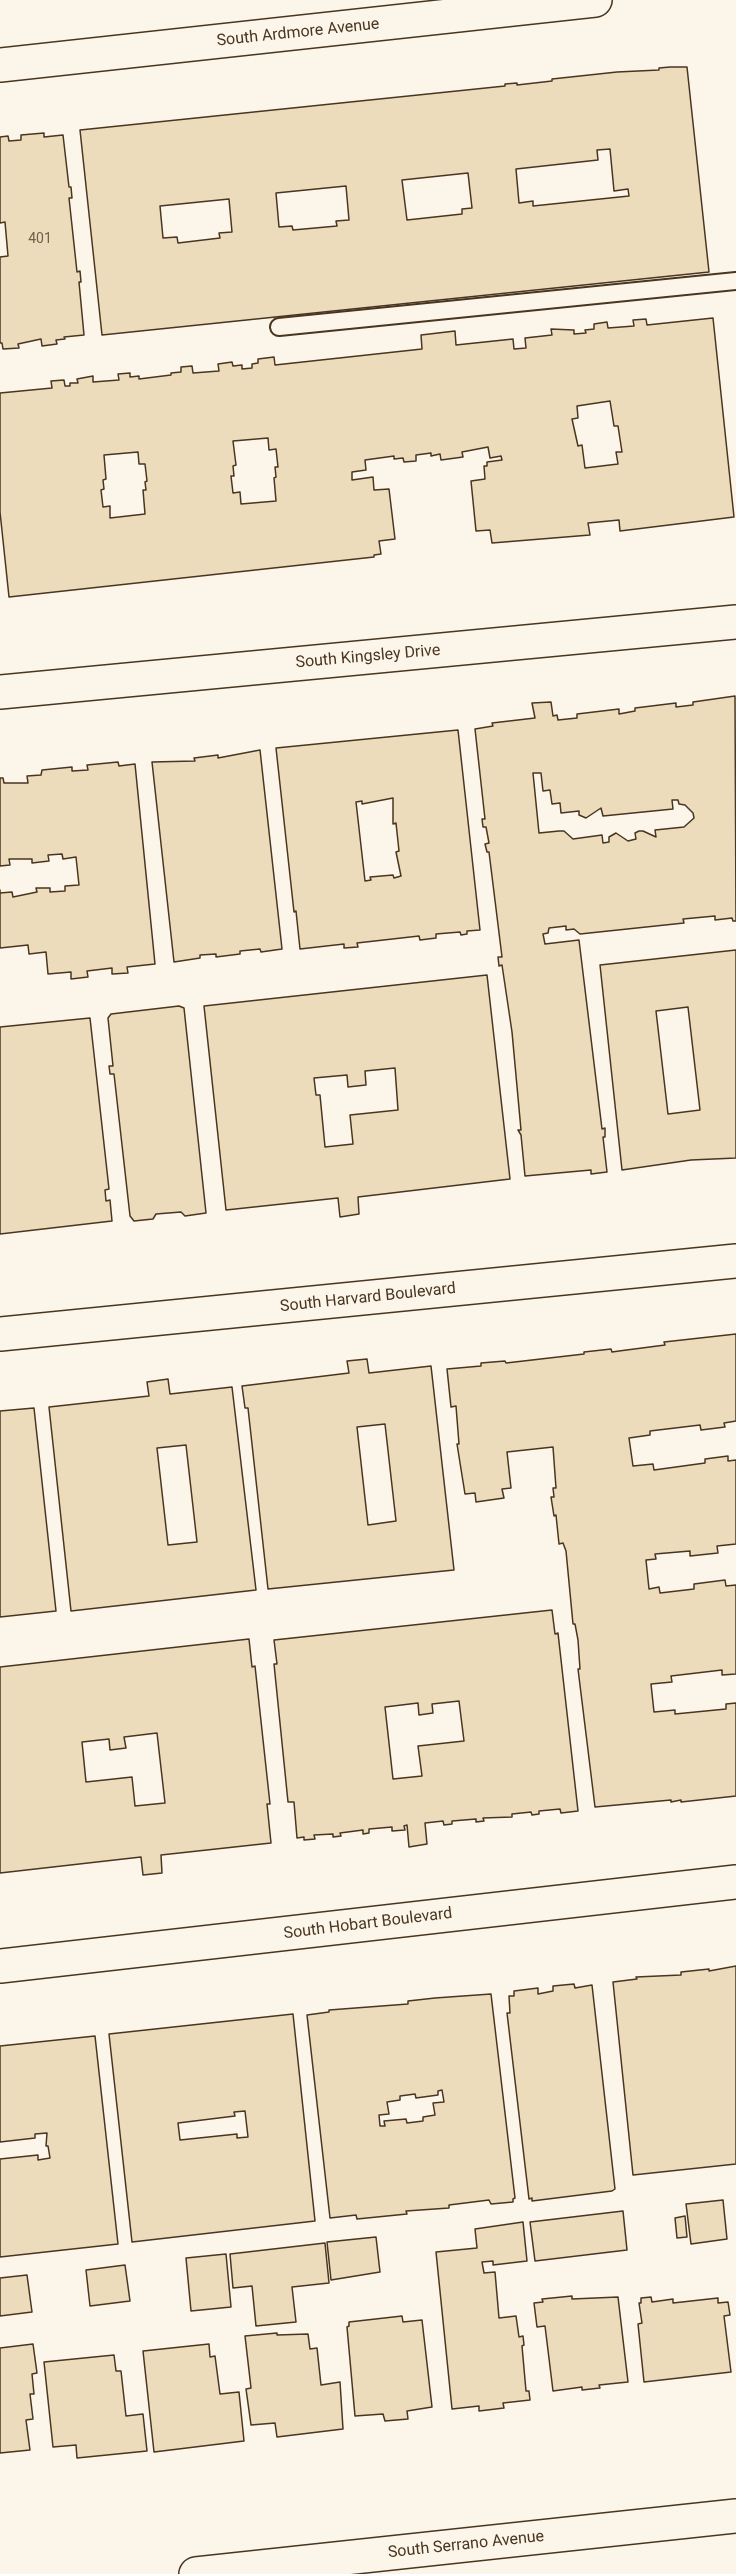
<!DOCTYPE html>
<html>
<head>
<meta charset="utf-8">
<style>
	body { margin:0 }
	canvas { display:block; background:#fbf6e9 }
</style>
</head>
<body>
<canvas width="736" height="2574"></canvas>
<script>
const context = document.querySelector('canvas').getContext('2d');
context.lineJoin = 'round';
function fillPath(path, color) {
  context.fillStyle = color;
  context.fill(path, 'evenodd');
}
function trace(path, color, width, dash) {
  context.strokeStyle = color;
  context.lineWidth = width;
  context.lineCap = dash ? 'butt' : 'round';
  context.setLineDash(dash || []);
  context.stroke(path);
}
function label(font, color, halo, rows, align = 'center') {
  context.font = font + ' Roboto,sans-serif';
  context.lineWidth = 4.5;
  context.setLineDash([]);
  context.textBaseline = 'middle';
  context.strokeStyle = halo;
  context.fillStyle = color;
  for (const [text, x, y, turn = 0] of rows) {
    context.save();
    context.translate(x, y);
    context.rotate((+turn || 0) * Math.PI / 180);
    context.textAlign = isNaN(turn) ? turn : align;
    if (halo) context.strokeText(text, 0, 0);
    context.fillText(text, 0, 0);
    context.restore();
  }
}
const building = new Path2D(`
	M670,67H687L709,272L102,335L80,130L505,86V84L517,83V85L552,81V79L617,72L659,70V68ZM610,149L614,191L628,189L629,196L533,206V201L519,203L516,169L598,160L597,150ZM468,173L472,208L462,209V214L407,220L402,180ZM346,186L349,220L336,221L337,226L293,230L292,226L279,227L276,193ZM229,199L232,232L219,233L220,238L178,243L177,237L163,238L160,206Z
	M44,133V137L63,135L69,187H71L72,198H69L77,272L80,271L81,282H79L84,335L64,337L65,339L56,340L57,344L42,346L41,339L18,344L19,348L3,349L2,343H0V257L8,256L5,222L0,223V137L8,136L9,141L21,140V135Z
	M713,318L734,517L620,531L619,520L588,523L590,535L492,543L490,530L476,531L471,481L485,479L484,466H487V462L502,460L501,456L490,458L488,447L462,452L463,457L441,460L440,454L431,456V453L416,455V461L404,462L403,458L394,459V456L365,460L366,470L352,472V480L373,477L374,490L389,489L395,539L379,541L381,554L374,555V557L9,597L0,512V393L52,388L51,381L64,380L65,386H70V383H78L77,379L93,376V382L119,380L118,374L130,373V377L139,376V379L171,375V373L181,372V367L192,366L193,373L219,371L218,364L232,362L233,366L242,365V369L252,368V364L258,363V359L274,357L275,365L422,349L421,335L455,331L456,345L513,339L514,349L526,348L525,338L552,335L551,329L574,330V334L586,333L585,330L594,329V324L607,322L608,328L634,326L633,320L646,319L647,325ZM610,401L614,426H618L622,452H616L618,464L585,468L582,445L578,446L572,419L578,418L577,406ZM268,438L269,450L276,449L278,467H275L276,477L274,478L276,501L241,504L240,492L233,493L231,476H234L233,466L236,465L233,441ZM138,452L139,464H145L147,481L145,482L146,490H143L145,514L110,518V506L103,507L101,490L104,489L103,480L106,479L104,455Z
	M735,696L736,921H733L732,918L715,920V916L683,919L684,923L580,934L574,929L566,930V926L549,928L548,933L543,934L545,944L579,940L602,1129L605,1128V1137H603L607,1172L591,1174V1170L525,1176L521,1135L518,1130H521L512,1032L502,965L499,966L498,957H502L489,852H487L485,844L489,843L486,827H483L482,819H485L475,729L493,726L492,723L535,718L532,703L551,702L553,716L557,715L558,720L577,718V714L619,709V714L635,711V708L676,703V707L693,705V702ZM533,773H541L543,791L550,790L552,804L560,803L561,813L579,811V815L586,818L601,808L603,816L673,809L672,800H678L679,804L685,805L693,813L694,818L684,827L655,830L656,837L643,831H639L635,833L636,839L628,841L616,833L609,837V842L603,843L602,835L573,839L564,831H559L539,833Z
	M458,730L480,930L467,931V934L461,935L460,932L436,934V938L420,940L419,936L357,943L358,947L344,948V944L300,949L296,911L294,912L276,748ZM393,798V824L396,823L399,851L396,852L401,876L394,878L393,875L370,877L371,880L365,881L356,802L362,801V804Z
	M260,750L282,949L261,952L260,949L240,951V954L216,957V954L200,955V958L174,962L152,762L195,761L194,758L218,755V758Z
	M118,762L119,766L135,764L155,964L127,967L128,973L112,974V968L87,971L88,977L71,979V972L48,974L46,952L29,954L28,945L0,948V890V893L12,892L13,897L37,892L36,888H50V892L65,891V886L79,885L76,857L63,859L62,854L48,855L49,861L32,863V859H9L10,865L0,866V778H3L4,783H28L27,776L41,775L42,770L72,767V771L88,770L87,765Z
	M736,950V1158L691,1160L622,1170L600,965ZM688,1007L700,1110L668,1114L656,1011Z
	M487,975L510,1179L358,1197L359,1214L340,1217L338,1198L226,1210L204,1006ZM395,1068L398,1110L350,1115L353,1144L325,1147L320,1095H316L314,1078L347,1075L348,1087L366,1085L365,1071Z
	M179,1006L184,1008L206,1213L185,1216L181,1212L156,1214L153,1219L134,1221L130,1216L114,1074H110L109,1066H113L108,1018L111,1014Z
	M90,1018L109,1189L105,1190L106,1201L110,1200L112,1221L0,1234V1027Z
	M736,1334V1421L724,1423L725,1427L701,1430L700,1425L650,1431V1435L629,1438L633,1466L653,1464L654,1470L705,1463V1459L728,1456V1461L736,1460V1544L717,1546L718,1553L690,1556V1551L655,1554L656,1559L646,1560L649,1589L659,1587L660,1593L694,1589V1584L725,1580L726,1586L736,1585V1674L722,1675V1670L671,1676L672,1682L651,1684L654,1712L675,1710V1714L726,1709V1704L736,1703V1796L681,1802V1800L671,1802V1800L595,1807L578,1669H580L578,1640L575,1624H573L566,1551L563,1543L559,1544L556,1515L554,1516L551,1497H554L553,1488H556L553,1447L507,1452L511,1488L502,1489L504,1498L476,1502L475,1493L465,1494L457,1444H459L456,1406L451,1407L447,1369L481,1366V1363L505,1361L506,1363L584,1354V1352L611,1349L612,1352L619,1351L665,1345L664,1342Z
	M367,1359L369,1373L431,1366L454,1570L268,1589L248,1408H245L242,1386L349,1373L347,1361ZM385,1424L396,1521L368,1525L357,1427Z
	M168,1379L170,1394L232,1387L256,1590L71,1611L49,1407L149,1396L147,1382ZM186,1445L197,1542L168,1545L157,1448Z
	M34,1408L56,1611L0,1617V1411Z
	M552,1610L555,1634L558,1633L578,1811L561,1813L560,1809L539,1811V1814L532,1815L531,1812L512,1814V1817L483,1818L484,1821L476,1822V1819L452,1821V1824L444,1825L443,1821L425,1823L427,1844L409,1847L407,1825L404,1826L405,1830L392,1831V1827L369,1829V1833L363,1834V1830L340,1833L341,1836L333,1837V1834L314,1835L315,1839L304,1840V1837L297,1838L294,1802H288L274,1664H277L274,1640ZM459,1701L464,1741L418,1746L422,1776L393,1779L385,1707L418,1703L419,1715L433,1713L432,1704Z
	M249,1639L252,1667L255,1666L270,1804H267L271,1843L161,1855L162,1873L143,1875L141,1857L0,1873V1667ZM157,1733L165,1803L135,1806L132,1777L86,1782L82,1742L109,1739L110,1750L126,1748L124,1737Z
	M736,1966V2164L633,2175L613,1982L637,1979L636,1977L681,1975V1972L709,1969V1971Z
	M574,1984L575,1988L592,1985L615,2189L612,2191L532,2201V2198L529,2199L507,2013H510L509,1996H514V1991L538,1988V1994L553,1991V1986Z
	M491,1994L515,2198L513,2199V2202L491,2204L489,2200L449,2205V2208L406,2211L407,2214L357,2219L356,2215L330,2218L307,2015L329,2012V2010L408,2004V2001L435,1998ZM442,2090L444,2102L433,2103L435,2115L423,2117V2121L407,2123L406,2119L384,2121L385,2126H380L379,2115L389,2114L387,2102L400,2100V2096L415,2094L416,2098L438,2095V2091Z
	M293,2014L315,2221L132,2242L109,2034ZM245,2111L248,2137L237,2138V2134L180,2140L178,2123L235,2116L234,2112Z
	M95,2036L118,2244L0,2257V2159L38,2155V2160L50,2158L48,2146H46L47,2133L35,2134V2138L0,2142V2046Z
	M723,2200L727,2239L691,2244L686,2204Z
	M623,2211L627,2250L535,2261L530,2222Z
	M685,2216L687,2237L677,2238L675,2218Z
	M523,2222L527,2261L493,2265V2261L482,2262L484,2273L495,2272L499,2318L516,2316L519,2337L523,2336L524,2345L522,2346L526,2391H529L530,2400L503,2403L504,2408L479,2411V2406L452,2409L436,2252L477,2248L475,2229Z
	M376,2237L380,2272L331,2280L327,2242Z
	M325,2243L329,2283L292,2287L296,2322L256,2326L252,2286L233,2288L230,2254Z
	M226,2254L231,2307L191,2311L186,2258Z
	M125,2265L130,2301L90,2306L86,2270Z
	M27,2275L32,2312L0,2316V2278Z
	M572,2296V2299L618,2297L628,2382L599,2385L600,2388L582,2390V2387L553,2391L545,2326L537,2327L534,2303L543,2302L542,2299Z
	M651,2297L652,2302L673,2299V2303L718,2298V2303L728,2302L730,2315L724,2316L731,2372L644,2382L638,2324L642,2323L639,2303H641V2298Z
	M402,2316L403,2322L422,2320L432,2407L407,2411L408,2419L385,2421L383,2414L355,2416L347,2327L349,2326V2322Z
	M277,2333V2335L308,2334L310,2349L317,2348L321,2385L340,2382L343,2429L277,2437L275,2423L251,2425L246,2389L251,2388L245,2336Z
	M33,2344L37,2373L32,2374L34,2394H30L33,2419L26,2420L30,2450L0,2453V2348Z
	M209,2344L210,2357L215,2356L220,2394L239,2392L244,2441L154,2452L143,2351Z
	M114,2355L116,2371H121L126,2416L143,2414L147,2451L77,2458L76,2445L53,2447L44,2362Z`);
const lane = new Path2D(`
	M279,327L736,281`);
const street = new Path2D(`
	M0,65L595,0
	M0,692L736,622
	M0,1966L736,1882
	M196,2574L736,2516`);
const secondary = new Path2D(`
	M0,1334L736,1261`);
const numberNames = [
	["401",40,239]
];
const streetNames = [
	["South Ardmore Avenue",298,33,-6],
	["South Kingsley Drive",368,657,-5],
	["South Harvard Boulevard",368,1298,-6],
	["South Hobart Boulevard",368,1924,-7],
	["South Serrano Avenue",466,2545,-6]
];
fillPath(building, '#ecdcbc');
trace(building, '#4a3520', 1.5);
trace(lane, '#4a3520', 20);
trace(street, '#4a3520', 36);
trace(secondary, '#4a3520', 36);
trace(lane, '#fbf6e9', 16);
trace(street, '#fbf6e9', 33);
trace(secondary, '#fbf6e9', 33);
label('14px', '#725f47', null, numberNames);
label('16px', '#4a3520', '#fbf6e9', streetNames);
</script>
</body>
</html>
